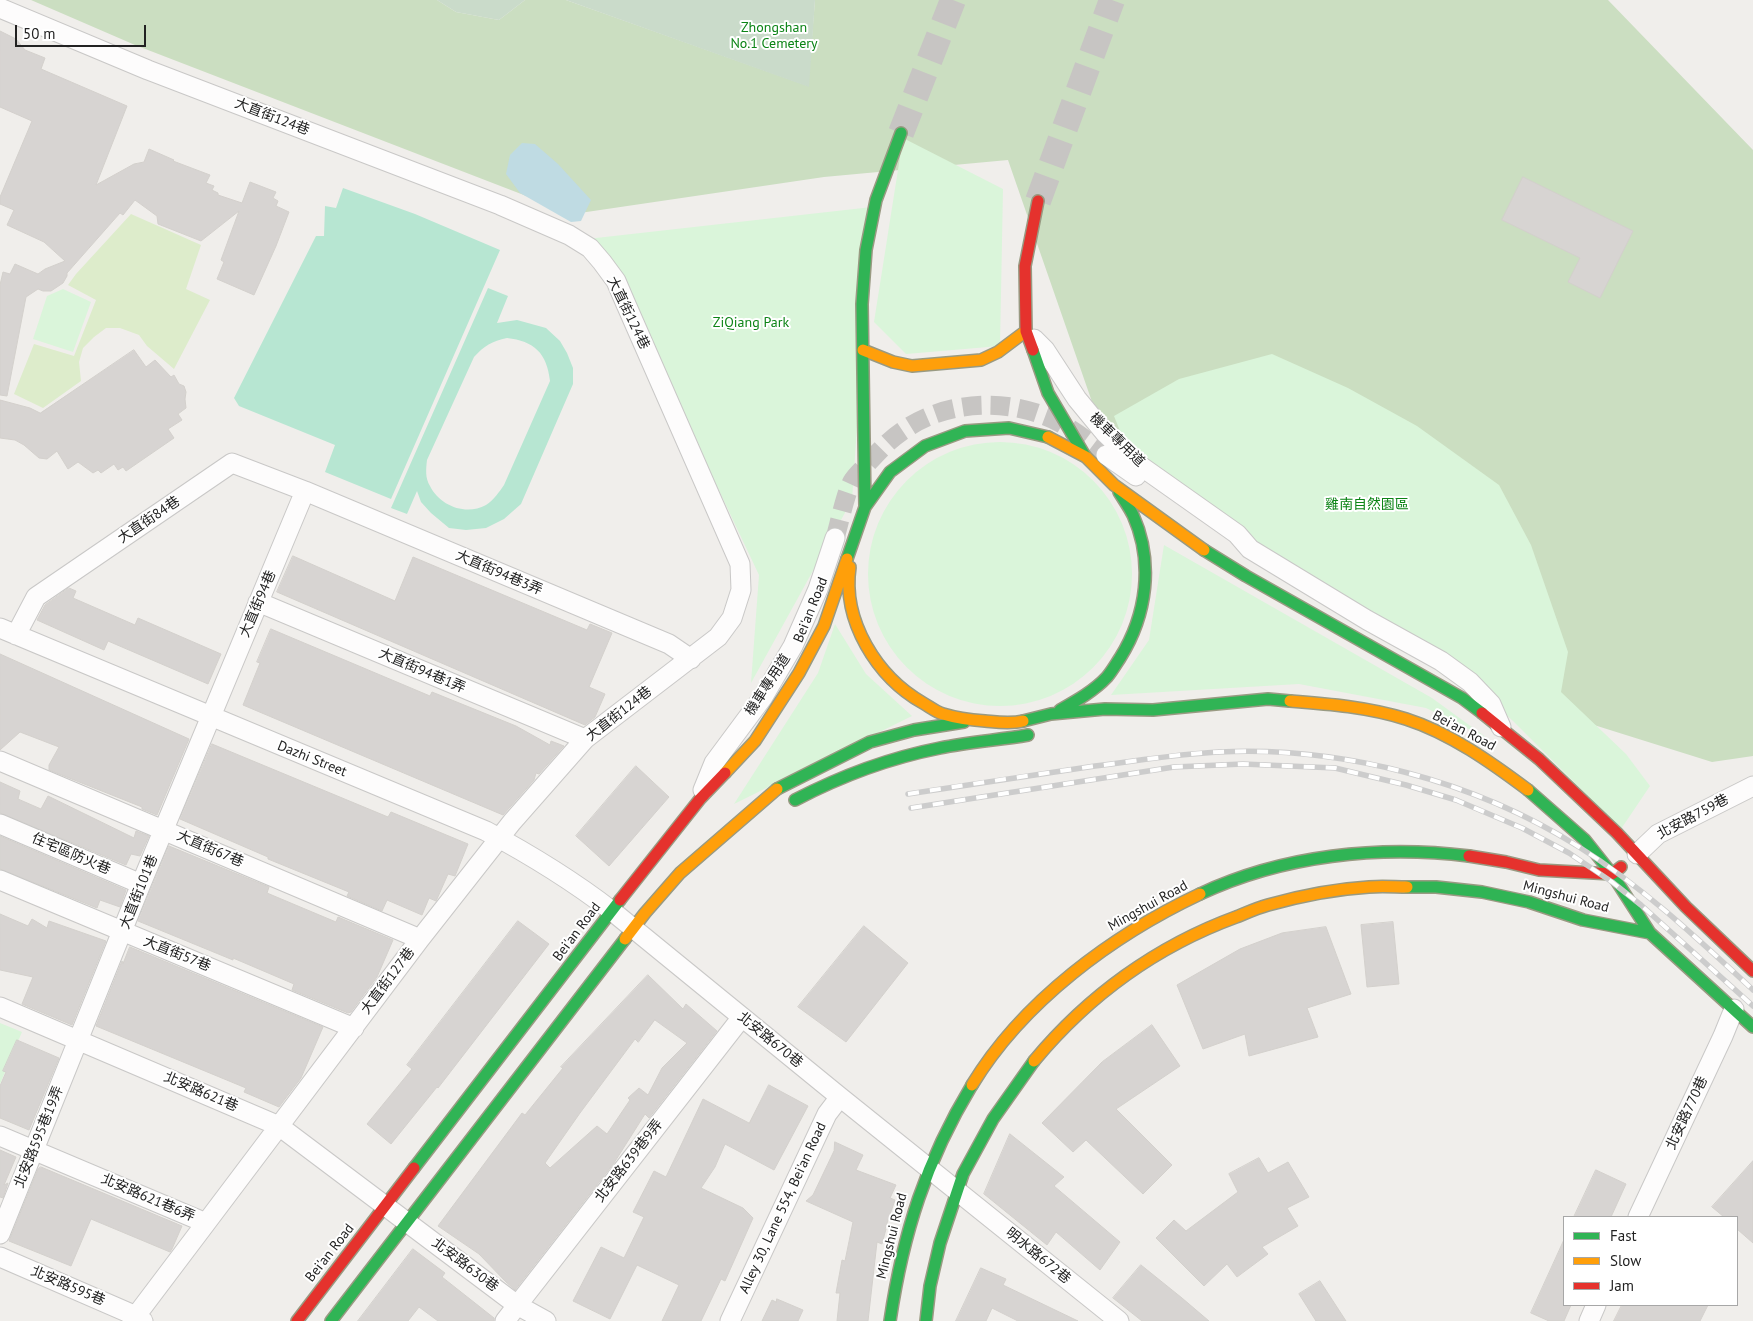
<!DOCTYPE html>
<html>
<head>
<meta charset="utf-8">
<style>
	body { margin:0 }
	#map { position:relative; width:1753px; height:1321px; overflow:hidden; background:#f0eeeb; font-family:"PT Sans",sans-serif }
	canvas { display:block }
	.legend { position:absolute; left:1563px; top:1216px; width:175px; height:90px; box-sizing:border-box; background:#fff; border:1px solid #a7a7a7; margin:0; padding:6px 9px; list-style:none; font-size:15px; color:#222 }
	.legend li { display:flex; align-items:center; gap:10px; height:25px }
	.legend b { width:25px; border:1px solid #a7a7a7 }
	.scale { position:absolute; left:15px; top:25px; width:131px; height:22px; box-sizing:border-box; border:2px solid #222; border-top:0; padding-left:6px; font-size:15px; line-height:18px; white-space:nowrap; color:#222; -webkit-text-stroke:4px #fff; paint-order:stroke }
</style>
</head>
<body>
<div id="map">
<canvas width="1753" height="1321"></canvas>
<ul class="legend">
<li><b style="height:6px;background:#30b455"></b>Fast</li>
<li><b style="height:6px;background:#ff9f0a"></b>Slow</li>
<li><b style="height:6px;background:#e5322d"></b>Jam</li>
</ul>
<div class="scale">50 m</div>
</div>
<script>
const context = document.querySelector('canvas').getContext('2d');
context.lineJoin = 'round';
function fillPath(path, color) {
  context.fillStyle = color;
  context.fill(path, 'evenodd');
}
function trace(path, color, width, dash) {
  context.strokeStyle = color;
  context.lineWidth = width;
  context.lineCap = dash ? 'butt' : 'round';
  context.setLineDash(dash || []);
  context.stroke(path);
}
function label(font, color, halo, rows, align = 'center') {
  context.font = font + ' "PT Sans","Noto Sans TC",sans-serif';
  context.lineWidth = 4;
  context.setLineDash([]);
  context.textBaseline = 'middle';
  context.strokeStyle = halo;
  context.fillStyle = color;
  for (const [text, x, y, turn = 0] of rows) {
    context.save();
    context.translate(x, y);
    context.rotate((+turn || 0) * Math.PI / 180);
    context.textAlign = isNaN(turn) ? turn : align;
    if (halo) context.strokeText(text, 0, 0);
    context.fillText(text, 0, 0);
    context.restore();
  }
}
const grass = new Path2D(`
	M131,214L201,245L186,289L210,300L174,369L147,346L139,335L120,328H106L94,337L83,348L79,362L81,381L43,408L14,394L34,344L74,356L96,300L68,285L76,274Z`);
const forest = new Path2D(`
	M31,0H437L456,12L499,20L525,0H566L808,86L815,0H1608L1753,150V756L1712,762L1543,709L1435,556L1099,422L1008,160L824,177L573,214L135,45Z`);
const cemetery = new Path2D(`
	M437,0H525L499,20L456,12Z
	M566,0H815L809,87Z`);
const park = new Path2D(`
	M903,138L1003,189L1000,346L906,354L874,322Z
	M872,207L852,500L751,683L759,575L618,277L587,239Z
	M63,289L91,302L73,352L33,339L47,296Z
	M1272,354L1348,388L1417,426L1499,485L1531,545L1568,652L1561,692L1626,754L1650,786L1621,829L1513,721L1486,697L1323,587L1217,514L1126,446L1114,416L1179,379Z
	M868 574a132 132 0 1 1 264 0a132 132 0 1 1-264 0Z
	M1164,545L1432,698L1487,738L1426,708L1299,684L1111,695L1149,640Z
	M835,624L866,674L912,716L734,804L818,673Z
	M0,1023L22,1032L0,1084Z`);
const pitch = new Path2D(`
	M343,188L415,214L500,250L391,499L325,472L335,445L239,406L234,398L316,236H324L325,206L336,208Z
	M488,288L508,296L497,323L517,320L546,328L560,341L567,353L573,368V384L521,504L504,519L486,528L466,530L449,528L431,513L421,502L417,491L407,514L391,508ZM507,338C534,341 547,353 550,381L504,485C499,492 494,500 486,505C466,516 440,506 430,486C425,478 426,469 427,460L474,357C484,346 492,341 507,338Z`);
const water = new Path2D(`
	M522,143L535,144L558,164L591,200L581,221L571,222L520,193L506,174L510,155Z`);
const building = new Path2D(`
	M0,31L16,39L25,50L45,58L41,69L127,106L96,185L134,164L144,162L149,149L174,160L173,161L210,175L206,183L214,186L212,190L218,193V195L242,203L250,182L276,192L273,198L278,201L276,206L289,212L276,246L254,295L217,279L224,262L221,260L239,211L201,241L158,224L157,216L135,200L123,215L120,213L67,273V276L63,283L51,291H43L38,289L26,297L7,396L0,395V285L3,272L10,274L15,264L38,274L45,269L65,261L44,242L7,225L14,210L0,204V197L32,121L0,107Z
	M1523,177L1633,231L1600,298L1568,282L1580,258L1502,220Z
	M134,350L146,367L155,360L171,377L174,375L179,384L184,386L186,392L185,399L186,408L178,414L182,420L168,429L174,438L126,471L123,467L118,470L114,464L101,473L98,470L93,473L78,462L68,469L57,451L47,459L39,458L24,445L15,440L0,438V400L30,408L40,413Z
	M293,556L395,601L413,557L587,630L590,624L612,633L589,687L605,694L595,717L585,725L277,592Z
	M69,588L76,591L73,598L135,625L138,618L221,654L208,684L108,641L104,650L37,620L45,605Z
	M271,629L430,696L432,692L516,726L550,745L551,741L564,746L539,774L536,773L534,780L503,815L243,705L260,663L257,662Z
	M0,654L189,739L157,815L142,809V807L49,770V765L59,747L20,732L0,750Z
	M212,744L388,817L391,812L468,844L455,876L448,874L437,899L436,901L429,898L422,915L387,900L382,911L347,896L349,892L268,859V857L180,819Z
	M636,766L669,797L609,866L576,836Z
	M0,782L20,791L18,799L41,809L48,796L134,838L136,831L149,836L140,856L131,854L126,865L0,813Z
	M0,836L126,890L120,907L100,900L97,908L0,869Z
	M169,846L269,887L267,893L305,909L336,922L338,917L393,940L377,977L351,1012L348,1013L292,990L294,984L233,958V960L138,921Z
	M0,914L28,926L32,919L47,928L49,921L106,941L72,1025L22,1004L33,977L0,970Z
	M518,921L549,944L438,1088L437,1087L391,1144L367,1124L412,1069L407,1065Z
	M1393,922L1399,984L1367,987L1361,925Z
	M864,926L908,963L846,1042L798,1007Z
	M1326,927L1351,994L1307,1008L1318,1037L1249,1056L1245,1034L1203,1049L1177,985L1240,949L1282,933Z
	M130,947L323,1027L301,1078L279,1107L244,1092L246,1088L96,1026L122,961L123,963Z
	M648,975L683,1009L686,1004L717,1031L649,1118L645,1114L614,1163L515,1290L506,1282L479,1254L438,1226L522,1113L525,1115L563,1068L561,1067ZM655,1020L687,1043L662,1068L648,1095L639,1088L628,1098L630,1100L607,1134L597,1126L550,1168L545,1163L580,1113L635,1039L638,1042Z
	M1152,1025L1180,1066L1116,1109L1172,1165L1143,1194L1086,1140L1073,1152L1042,1123L1102,1062Z
	M17,1040L59,1058L29,1130L0,1118V1086L6,1072L3,1071Z
	M769,1085L808,1106L774,1170L725,1144L715,1167L701,1188L743,1208L753,1218L725,1281L721,1279L701,1321H662L679,1285L637,1265L610,1319L573,1301L601,1247L624,1258L644,1217L633,1212L654,1171L666,1177L703,1099L749,1123Z
	M1010,1134L1064,1177L1054,1186L1120,1242L1100,1270L1056,1232L1047,1245L984,1194Z
	M835,1142L863,1155L856,1170L896,1185L890,1198L895,1200L885,1229H886L882,1244L877,1242L868,1321H837L840,1293H836L842,1260L845,1261L853,1222L806,1201L813,1195L834,1151Z
	M0,1150L16,1157L4,1185L8,1183L3,1198L0,1197Z
	M1259,1158L1268,1173L1288,1162L1309,1197L1287,1208L1298,1226L1262,1247L1268,1254L1237,1277L1227,1264L1204,1286L1156,1238L1174,1220L1186,1231L1238,1192L1229,1174Z
	M1753,1161V1243L1737,1229V1217H1724L1712,1207Z
	M41,1167L182,1226L172,1249L170,1252L91,1219L71,1266L9,1241L38,1169Z
	M1596,1170L1626,1184L1611,1217H1574Z
	M1564,1240V1305H1571L1564,1321H1549L1531,1313Z
	M413,1249L445,1273L442,1277L494,1318V1321H438L419,1307L408,1321H358Z
	M1141,1265L1182,1298L1209,1321H1142L1113,1298Z
	M981,1268L1006,1279L1003,1285L1078,1321H1018L992,1308L986,1321H956Z
	M1320,1281L1346,1321H1316L1299,1294Z
	M777,1299L803,1310L798,1321H762L772,1300L776,1302Z
	M1622,1305H1708L1700,1321H1614Z`);
const streetTunnel = new Path2D(`
	M835,538C839,525 846,490 853,480C857,474 863,469 868,463C880,450 892,437 907,428C946,402 1000,399 1042,415C1066,423 1086,440 1106,455`);
const secondaryTunnel = new Path2D(`
	M901,133L953,0
	M1038,201L1112,0`);
const street = new Path2D(`
	M0,8L148,70L500,205L569,235L590,248L602,262L616,281L625,302L740,564L741,590L732,618L718,637L585,739L512,822L420,939L206,1223L0,1136
	M1034,339L1045,350L1077,399L1105,433L1135,462L1237,534L1250,549L1367,620L1441,661L1470,682L1491,704L1501,727
	M1106,455L1136,476
	M258,602L585,739
	M0,628L486,831C529,854 573,881 612,911L840,1097L1119,1321
	M16,635L36,597L232,463L305,491L669,644L691,659
	M0,761L420,939
	M703,790L714,763L763,697L793,646L818,589L835,538
	M0,824L141,884
	M1637,854L1658,834L1753,786
	M0,880L354,1028
	M0,1007L279,1126L517,1305L546,1321
	M1638,1217L1723,1036L1734,1009
	M0,1234L141,884L305,491
	M0,1257L136,1316L143,1321
	M132,1321L206,1223
	M505,1321L742,1017
	M730,1321L827,1114L840,1097
	M1589,1321L1596,1305`);
const fast = new Path2D(`
	M1033,350L1048,393L1085,456
	M865,507L862,304L866,250L876,200L901,133
	M1204,550L1246,576L1462,698L1482,713
	M847,559L865,507L890,472L925,446L965,431L1009,428L1048,437
	M1060,710C1076,701 1094,691 1107,677C1112,671 1116,664 1120,658C1147,615 1154,562 1133,515C1129,507 1124,500 1119,492
	M1023,721L1051,714L1105,709L1153,710L1268,699L1290,701
	M777,789L870,742L914,730L964,722
	M1528,790L1585,840L1612,874L1650,933L1753,1027
	M795,800C841,776 889,758 940,748C969,742 999,740 1028,735
	M1407,887H1436L1482,892L1529,902L1583,920L1650,933
	M1200,894C1283,855 1379,845 1469,856
	M414,1168L620,900
	M331,1321L625,939
	M890,1321C903,1233 926,1161 972,1085
	M926,1321L930,1286L940,1243L963,1174L993,1119L1034,1061`);
const slow = new Path2D(`
	M863,350L893,362L912,366L981,360L998,352L1026,331
	M1048,437L1086,457L1114,485L1204,550
	M850,567C842,621 877,677 923,703C930,707 936,712 943,714C956,718 971,720 985,721C997,722 1010,724 1023,721
	M1290,701C1329,704 1368,707 1406,719C1450,733 1492,763 1528,790
	M725,773L755,741L799,673L824,626L847,559
	M625,939L645,913L680,873L777,789
	M1034,1061C1088,996 1157,946 1236,917C1246,913 1257,908 1268,905C1300,896 1336,889 1369,887C1382,886 1395,887 1407,887
	M972,1085C1023,1001 1113,935 1200,894`);
const jam = new Path2D(`
	M1033,350L1026,331L1025,266L1038,201
	M1482,713L1539,759L1617,833L1686,907L1753,971
	M1469,856L1506,862L1539,870L1612,874L1621,867
	M620,900L700,799L725,773
	M297,1321L414,1168`);
const rail = new Path2D(`
	M908,794C971,784 1033,775 1095,766C1136,761 1177,754 1219,752C1342,746 1475,781 1579,847C1643,887 1698,939 1753,990
	M911,808L1174,767L1243,764L1335,768L1406,785L1456,800L1522,828L1569,853L1612,882L1641,905L1753,1006`);
const parkNames = [
	["Zhongshan",774,28],
	["No.1 Cemetery",774,44],
	["ZiQiang Park",751,323],
	["雞南自然園區",1367,505]
];
const streetNames = [
	["大直街124巷",272,117,21],
	["大直街124巷",628,313,64],
	["機車專用道",1117,440,44],
	["大直街84巷",149,520,-34],
	["大直街94巷3弄",499,573,23],
	["大直街94巷",258,604,-67],
	["Bei'an Road",811,610,-68],
	["大直街94巷1弄",422,671,23],
	["機車專用道",768,685,-57],
	["大直街124巷",619,714,-38],
	["Bei'an Road",1464,731,28],
	["Dazhi Street",312,759,22],
	["北安路759巷",1693,817,-28],
	["大直街67巷",210,849,23],
	["住宅區防火巷",71,854,23],
	["大直街101巷",139,892,-68],
	["Mingshui Road",1566,897,15],
	["Mingshui Road",1148,906,-29],
	["Bei'an Road",577,932,-53],
	["大直街57巷",177,954,22],
	["大直街127巷",388,981,-53],
	["北安路670巷",770,1040,39],
	["北安路621巷",201,1092,23],
	["北安路770巷",1687,1113,-65],
	["北安路595巷19弄",39,1137,-68],
	["北安路639巷9弄",629,1161,-52],
	["北安路621巷6弄",148,1198,23],
	["Alley 30, Lane 554, Bei'an Road",783,1208,-65],
	["Mingshui Road",892,1236,-76],
	["Bei'an Road",330,1253,-52],
	["明水路672巷",1038,1256,39],
	["北安路630巷",465,1265,37],
	["北安路595巷",68,1286,23]
];
fillPath(grass, '#ddeccb');
fillPath(forest, '#cbdec1');
fillPath(cemetery, '#cadbca');
fillPath(park, '#daf5da');
fillPath(pitch, '#b7e6d2');
fillPath(water, '#bfdbe3');
fillPath(building, '#d7d4d2');
trace(building, '#d3d0cc', 1);
trace(streetTunnel, '#c7c5c3', 19, [19, 9]);
trace(secondaryTunnel, '#c7c5c3', 26, [26, 13]);
trace(street, '#c9c8c7', 21);
trace(fast, '#999a82', 14);
trace(slow, '#999a82', 14);
trace(jam, '#999a82', 14);
trace(street, '#fdfcfc', 19);
trace(fast, '#30b455', 11);
trace(slow, '#ff9f0a', 11);
trace(jam, '#e5322d', 11);
trace(rail, '#ccc', 5.5);
trace(rail, '#fff', 4, [11]);
label('14px', '#0c8416', '#fff', parkNames);
label('14px', '#222', '#fff', streetNames);
</script>
</body>
</html>
